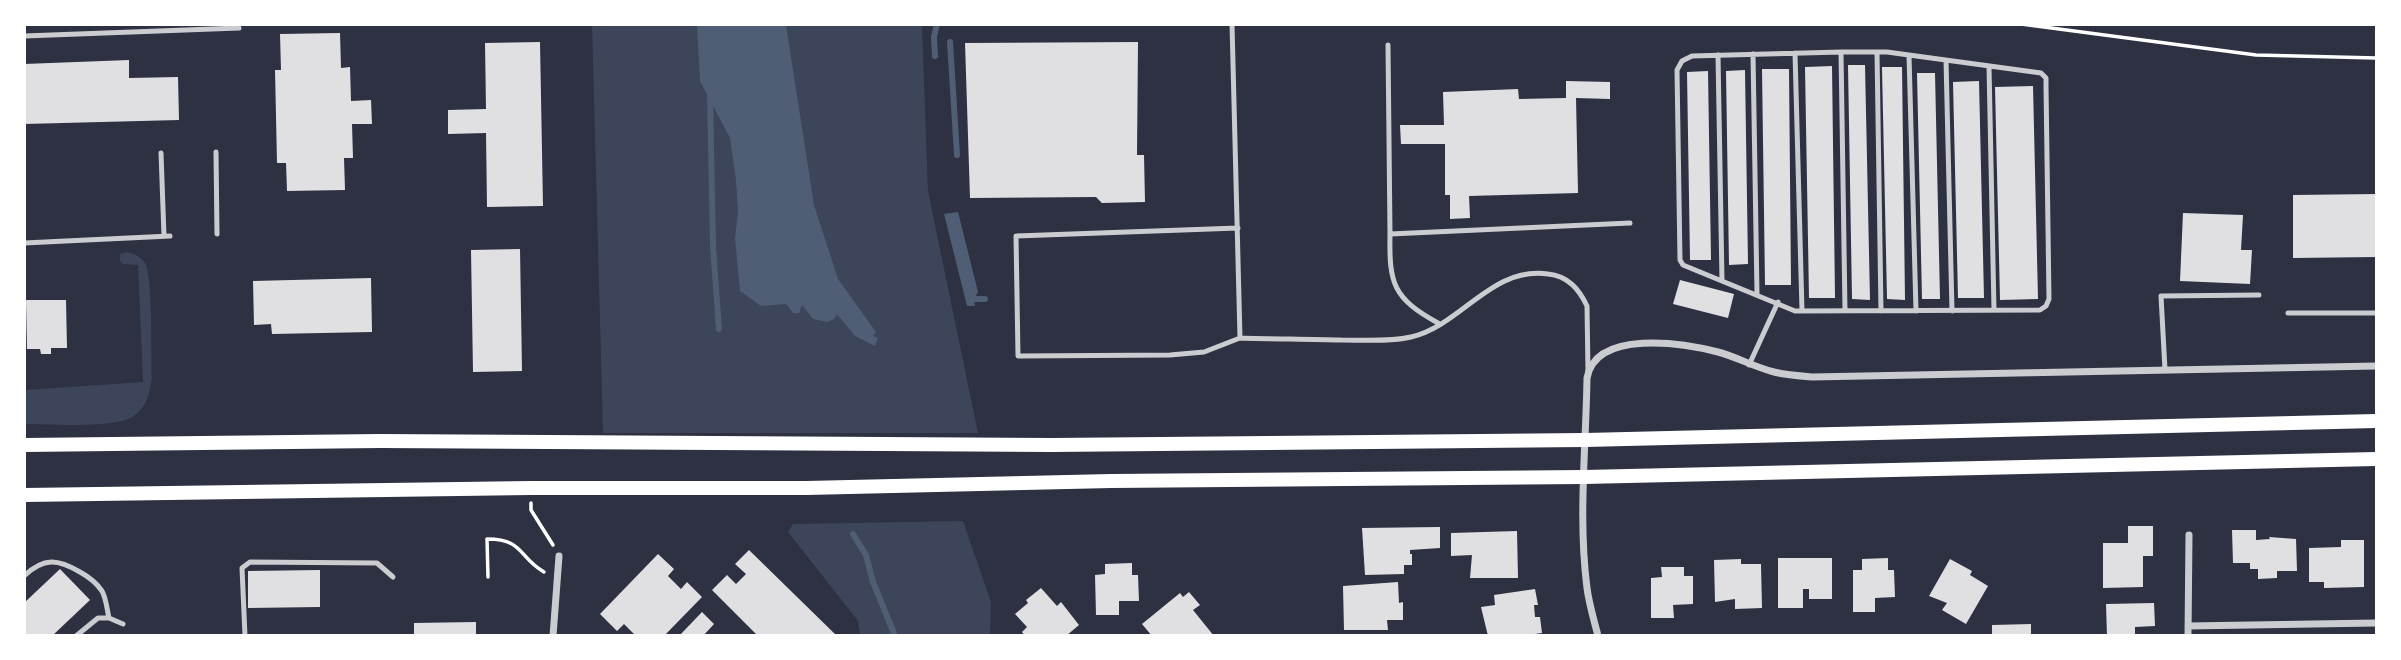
<!DOCTYPE html>
<html>
<head>
<meta charset="utf-8">
<style>
	body { margin:0 }
	#map { position:relative; width:2401px; height:660px; overflow:hidden; background:#2d3142; font-family:Ubuntu,sans-serif }
	canvas { display:block }
	.frame { position:absolute; inset:0; border:26px solid #fff; pointer-events:none }
</style>
</head>
<body>
<div id="map">
<canvas width="2401" height="660"></canvas>
<div class="frame"></div>
</div>
<script>
const context = document.querySelector('canvas').getContext('2d');
context.lineJoin = 'round';
function fillPath(path, color) {
  context.fillStyle = color;
  context.fill(path, 'evenodd');
}
function trace(path, color, width, dash) {
  context.strokeStyle = color;
  context.lineWidth = width;
  context.lineCap = dash ? 'butt' : 'round';
  context.setLineDash(dash || []);
  context.stroke(path);
}
const green = new Path2D(`
	M592,25H922L928,191L978,433H603Z
	M127,252C135,254 140,256 145,263C153,276 151,357 152,378C150,392 147,407 134,416C116,429 49,424 25,424V390L143,382L138,265L123,264L120,261V254Z
	M963,521L991,602L990,635H860L858,621L788,532L793,524Z`);
const water = new Path2D(`
	M697,25H786L814,205L838,279L876,332L873,336L878,338L875,346L855,336L837,314L834,319L827,322L813,319L802,305L799,313H793L786,304L761,306L740,291L735,238L738,212L736,180L730,138L700,81Z
	M958,212L978,292L974,299L975,306H967L944,214Z`);
const stream = new Path2D(`
	M950,42L957,155
	M935,56L934,37L937,24
	M710,93L713,247L719,329
	M974,299H985
	M853,534L866,555L873,582L895,636`);
const building = new Path2D(`
	M340,33L341,68L350,67L351,101L371,100L372,124H352L353,158H344L345,190L287,191L286,163H277L275,70H281L280,34Z
	M540,42L543,206L487,207L486,133L448,134V110L486,109L485,43Z
	M1138,42L1137,155H1144L1145,202L1102,203L1096,197L970,198L965,43Z
	M129,60V78L178,77L179,120L24,124V64Z
	M1848,65H1865L1870,300L1852,299Z
	M1832,66L1835,298H1809L1805,67Z
	M1882,67H1902L1905,300L1887,299Z
	M1762,69H1789L1791,285H1765Z
	M1745,70L1748,264L1729,265L1726,71Z
	M1708,71L1711,260H1690L1687,72Z
	M1917,73H1935L1940,299H1922Z
	M1566,81L1610,82V99L1576,98L1578,193L1469,196L1470,218L1450,219V195H1445V144H1401L1400,125H1444L1443,92L1518,89L1519,99L1566,98Z
	M1979,81L1984,298H1958L1953,82Z
	M2033,86L2038,299L2000,300L1995,87Z
	M2376,194V257L2293,258V195Z
	M2183,213L2243,215L2241,250H2252L2250,284L2180,281Z
	M520,249L522,371L473,372L471,250Z
	M371,278L372,332L272,334L271,324L254,325L253,281Z
	M1680,280L1734,294L1728,318L1673,304Z
	M26,300H66L67,348H51V354H41L40,349H27Z
	M2128,526H2153V556H2143V587L2103,588V543H2128Z
	M1440,527V548L1410,550V554H1412V565H1404V574L1365,575L1362,528Z
	M2232,530H2256V540L2270,539L2269,537L2296,539L2297,571H2277V578L2258,579V569H2250V563H2233Z
	M1517,531L1518,578H1470L1472,555L1451,556V533Z
	M2341,540H2364V587L2324,588V582H2309V548L2341,547Z
	M749,550L837,636H758L712,590L727,575L736,584L746,574L735,564Z
	M658,554L674,569L668,576L681,589L687,582L702,597L664,636H636L624,624L617,631L600,614Z
	M1778,558H1832V599H1809V589H1803V608H1778Z
	M1888,558V570H1894L1895,597L1875,598V612H1853V570H1862V559Z
	M1741,559V564H1761L1762,608L1735,609V599L1715,602L1714,560Z
	M1950,559L1972,571L1970,575L1988,586L1966,624L1942,610L1947,603L1929,596Z
	M1132,563V575H1138L1139,601H1119V615H1096L1095,575L1105,574V564Z
	M1661,567H1684V576H1693V604L1673,605L1674,618H1651V578L1662,577Z
	M60,569L90,600L52,636H24V603Z
	M320,570V607L248,608V571Z
	M1398,582L1399,603L1403,602V620H1387L1388,630H1344L1343,586Z
	M1041,588L1057,606L1061,602L1079,625L1066,636H1025L1022,632L1027,627L1015,614L1028,603L1026,600Z
	M1535,589L1538,605H1534L1535,617H1540L1542,633L1521,636H1488L1481,607L1495,605L1494,595Z
	M1189,592L1200,605L1193,610L1214,636H1152L1142,624L1180,593L1183,597Z
	M2154,603L2155,626L2135,627V636H2107L2106,604Z
	M702,612L714,624L703,636H679Z
	M476,622V636H414V623Z
	M2031,624V636H1992V625Z`);
const path = new Path2D(`
	M2021,24L2256,55L2376,58
	M531,503V510L553,545
	M488,577L487,539C524,539 518,557 544,572`);
const service = new Path2D(`
	M1232,24L1240,338C1274,339 1307,339 1341,340C1364,340 1388,342 1411,337C1462,325 1491,266 1548,274C1568,276 1579,289 1587,306L1588,372
	M24,36L239,28
	M1388,45L1390,234
	M1841,52H1887L2041,73L2046,78V86L2049,299L2046,306L2040,310L1795,311L1683,265L1680,260L1677,70L1682,61L1692,56Z
	M1841,52L1845,311
	M1877,52L1881,311
	M1795,53L1802,311
	M1753,54L1757,294
	M1718,55L1722,281
	M1909,55L1916,311
	M1946,60L1952,311
	M1989,66L1994,310
	M216,152L217,234
	M161,153L164,236
	M1238,228L1016,236L1018,356L1170,355L1204,352L1240,338
	M24,243L170,236
	M2288,313H2376
	M1438,323C1393,298 1389,284 1390,234L1630,223
	M1749,365L1778,302
	M2165,370L2161,296L2259,295
	M24,576C44,557 58,559 80,572C89,577 96,582 102,591C106,598 107,609 109,618
	M76,636L98,618H109L123,624
	M245,636L242,568L250,562L377,563L393,577`);
const minor = new Path2D(`
	M2188,626L2376,623
	M553,636L559,556
	M1598,636C1594,620 1589,604 1587,588C1578,519 1586,447 1587,378C1596,329 1683,343 1718,352C1737,357 1754,367 1774,372C1786,375 1799,376 1812,377L2376,366
	M2188,636L2189,535`);
const secondary = new Path2D(`
	M24,445L380,441L1051,445L1268,443L1585,440L2376,421
	M24,495L531,488H806L1111,481L1584,477L2376,459`);
fillPath(green, '#3c4559');
fillPath(water, '#4f5d75');
trace(stream, '#4f5d75', 6);
fillPath(building, '#e0e0e3');
trace(path, '#fff', 3.5);
trace(service, '#caccd0', 5);
trace(minor, '#caccd0', 7);
trace(secondary, '#fff', 14);
</script>
</body>
</html>
